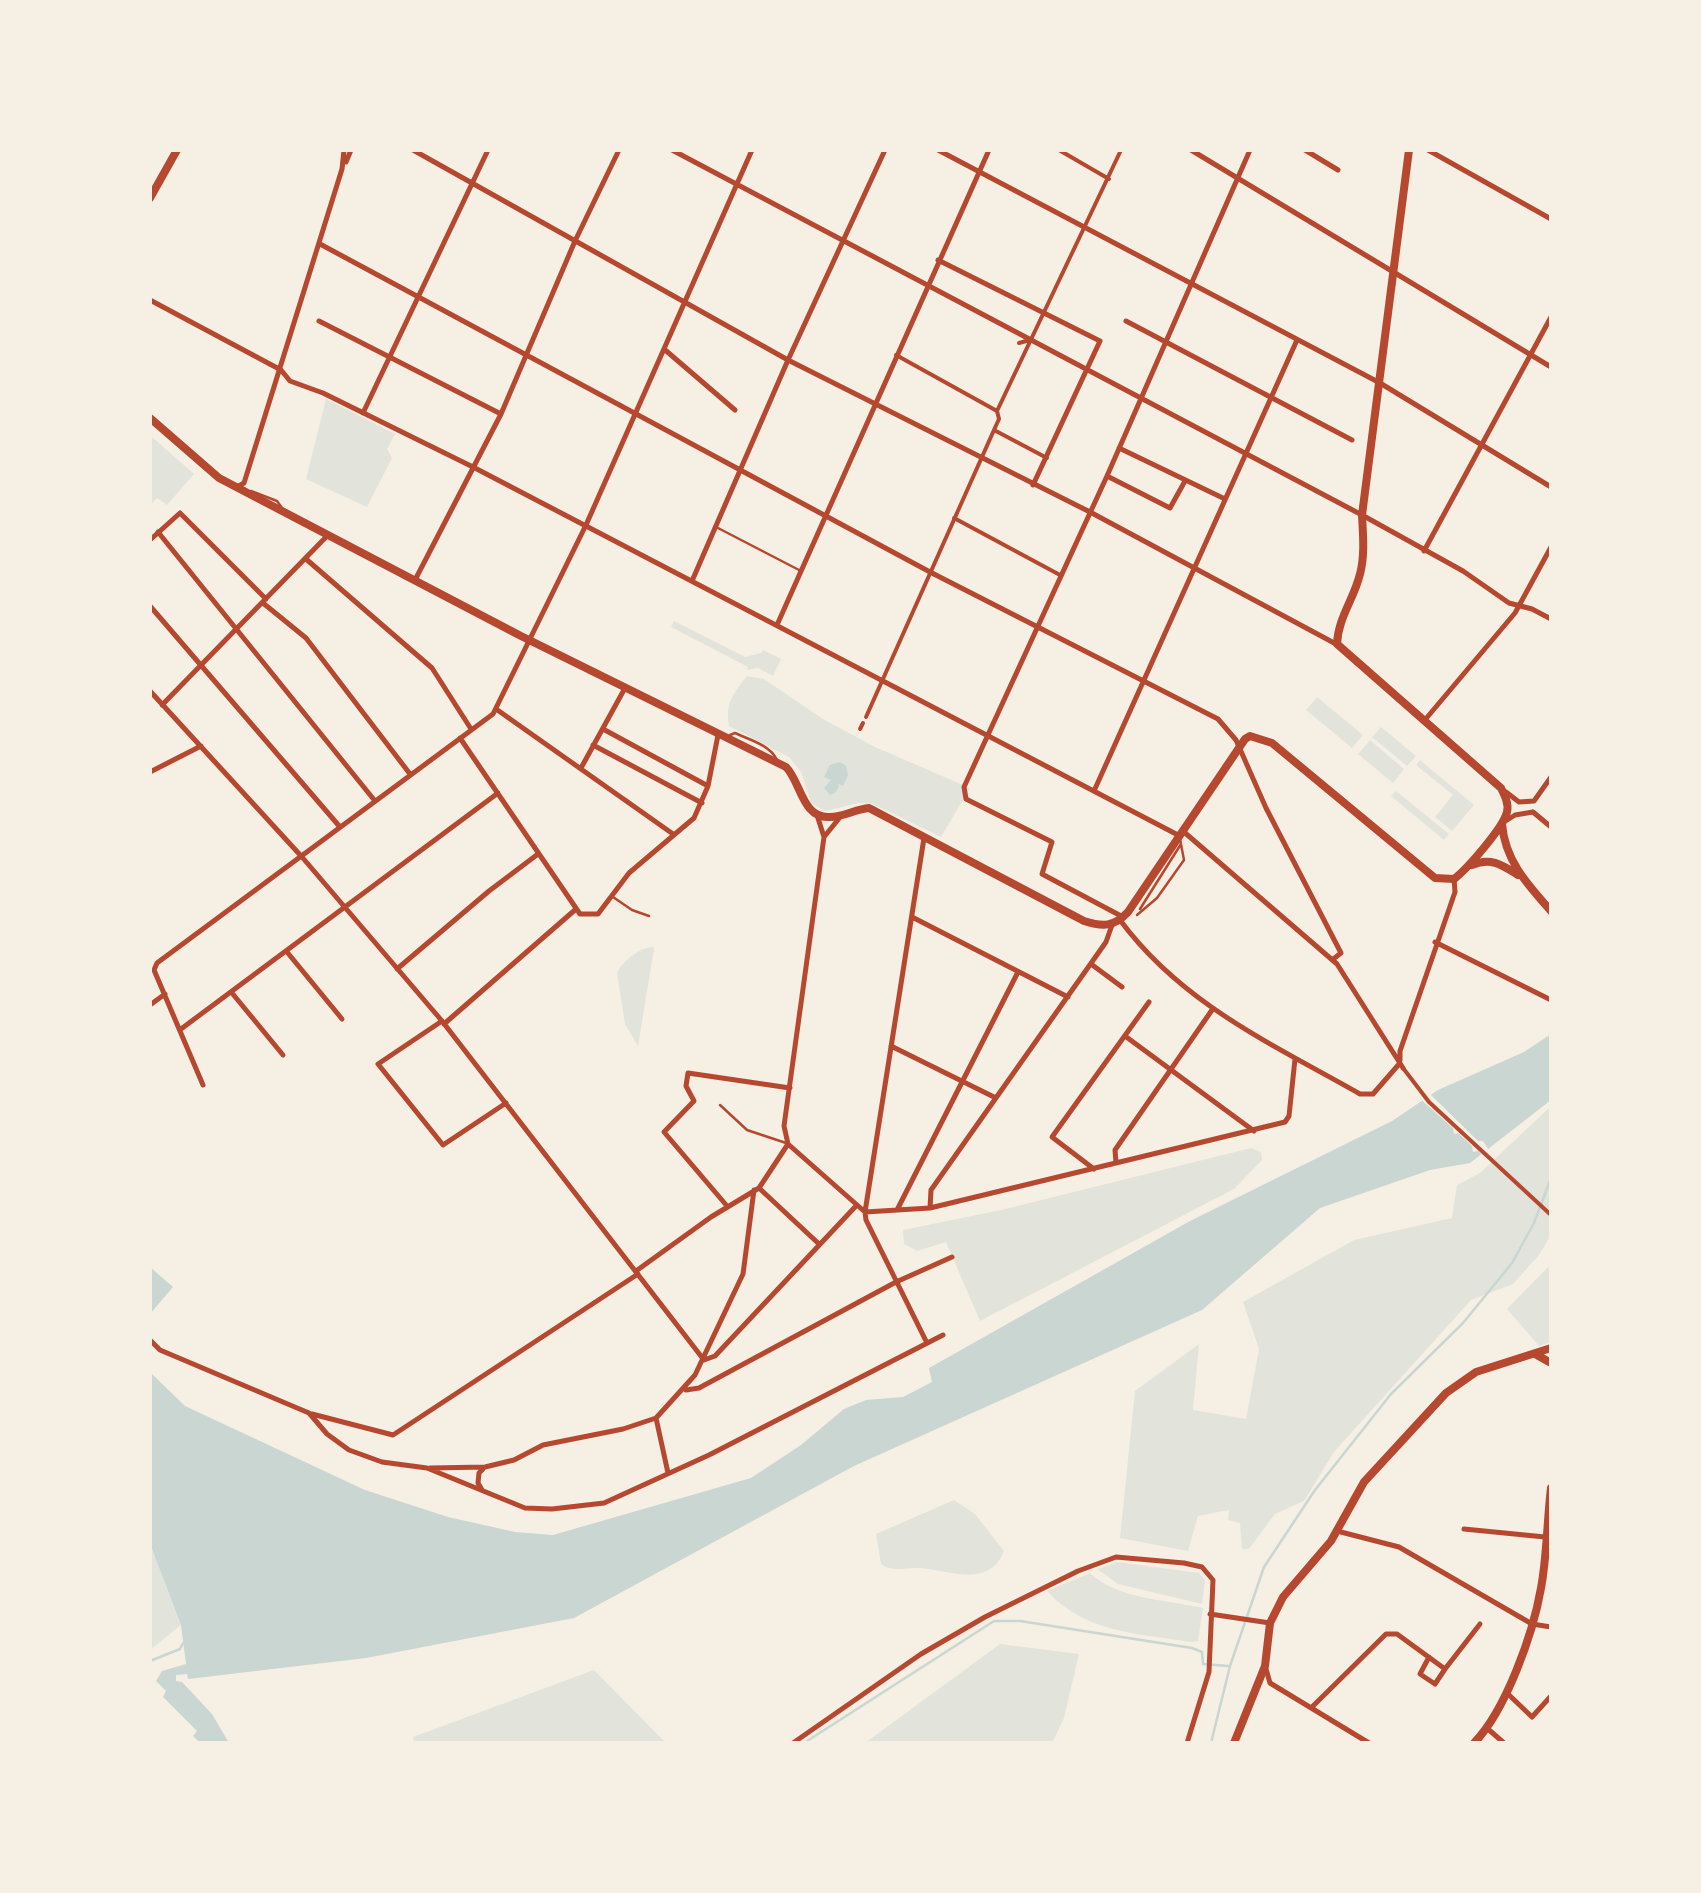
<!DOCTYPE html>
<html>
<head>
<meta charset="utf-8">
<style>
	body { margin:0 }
	#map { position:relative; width:1701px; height:1893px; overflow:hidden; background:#f6efe4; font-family:Mulish,sans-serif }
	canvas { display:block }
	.frame { position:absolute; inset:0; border:152px solid #f6efe4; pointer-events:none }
</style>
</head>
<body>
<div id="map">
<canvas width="1701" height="1893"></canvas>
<div class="frame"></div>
</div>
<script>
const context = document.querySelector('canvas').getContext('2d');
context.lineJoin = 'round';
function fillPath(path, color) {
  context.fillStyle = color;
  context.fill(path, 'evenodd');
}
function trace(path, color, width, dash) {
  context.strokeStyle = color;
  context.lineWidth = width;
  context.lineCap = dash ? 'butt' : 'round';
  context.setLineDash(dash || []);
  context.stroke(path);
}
const green = new Path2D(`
	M326,399L395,434L387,449L392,458L367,507L306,479Z
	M151,436L194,474L167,505L157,498L150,505Z
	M674,621L745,657L761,653L763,650L781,659L773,676L758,668L747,670L748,667L671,627Z
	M747,676L764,679L823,719L875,747L970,788L941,837L873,804L859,803L825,811L811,803L801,772L789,757L729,726C725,703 733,694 747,676Z
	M1317,697L1363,735L1352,748L1306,710Z
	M1381,727L1416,756L1407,766L1372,737Z
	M1370,740L1404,769L1393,783L1358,754Z
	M1420,760L1474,805L1452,831L1435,817L1453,795L1416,765Z
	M1396,791L1449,834L1444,840L1391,796Z
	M653,947L654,949L638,1046L625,1024L617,973C622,961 641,947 653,947Z
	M1551,1106V1235L1539,1255L1513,1284L1471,1300L1334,1452L1304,1501L1275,1514L1249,1549H1242L1240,1523L1228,1520L1229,1510L1198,1516L1188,1551L1120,1538L1135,1391L1199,1344L1193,1410L1246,1419L1259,1349L1243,1302L1354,1240L1452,1218L1457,1185L1480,1173Z
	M1251,1148L1261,1152L1262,1160L1234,1189L980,1321L946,1242L917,1251L904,1244L903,1230L1001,1210Z
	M1551,1264V1342L1539,1346L1507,1309Z
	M954,1500L975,1514L1004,1551C989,1589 949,1570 919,1568C905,1567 894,1573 881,1564L876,1534Z
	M150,1544L181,1625L150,1650Z
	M1117,1562L1199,1573L1205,1580L1202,1604L1118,1584L1097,1569Z
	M1090,1573C1117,1599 1167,1600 1203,1608L1198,1641L1190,1642C1136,1633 1086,1633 1047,1591Z
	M1000,1644L1079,1654L1064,1718L1052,1743H865Z
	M594,1670L666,1743H414L413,1737Z`);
const water = new Path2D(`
	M840,762L846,766L848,775L843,786L837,783L839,786L835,793L830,795L824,788L831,780L824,777L830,765Z
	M1551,1034V1100L1470,1163L1430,1170L1320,1208L1202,1310L854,1466L574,1618L366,1658L188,1679L187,1674L176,1675V1681L182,1682L212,1714L229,1743H200L193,1736L197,1731L163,1697L166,1691L156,1681L162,1671L186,1664L181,1625L150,1544V1372L185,1406L365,1490L448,1517L515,1532L553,1535L751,1478L801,1445L844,1409L866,1400L903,1397L932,1382L929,1368L1190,1221L1392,1121L1438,1090L1524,1052Z
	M150,1267L173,1287L150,1314Z`);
const pier = new Path2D(`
	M1427,1091L1478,1141H1483L1491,1153L1485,1157L1478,1151L1473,1152L1472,1146L1458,1133L1454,1134L1453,1128L1419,1098Z`);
const stream = new Path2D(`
	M150,1661L180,1649L183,1643
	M804,1743L994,1621H1020L1192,1648L1202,1652L1203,1664L1228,1666
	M1211,1743L1230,1666L1264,1567L1315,1490L1391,1394L1463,1323L1512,1263L1534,1223L1551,1178`);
const service = new Path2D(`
	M251,491L277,501L282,508
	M718,528L799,570
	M730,735L735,733C750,740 770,745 777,760
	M613,897L632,910L649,916
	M1140,909L1181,844
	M1137,915L1157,898L1184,860L1180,839
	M720,1105L747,1130L786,1143`);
const pedestrian = new Path2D(`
	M1059,150L1109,179
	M1019,343L1030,340
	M896,355L997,411
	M994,430L1047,458
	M954,518L1060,575
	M866,717L994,430L999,419L997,411L1121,150
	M860,729L863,723
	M1403,1068L1429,1102L1551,1215`);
const minor = new Path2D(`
	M413,150L788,360L1090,512L1336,644
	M672,150L1362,515L1463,571L1509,603L1532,609L1551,619
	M938,150L1380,383L1551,487
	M1191,150L1551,367
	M1305,150L1338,170
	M1428,150L1551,219
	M346,162L351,150
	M320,244L930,572L1218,719L1236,740L1266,808L1341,953L1332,960
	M938,260L1100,341L1033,485
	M150,300L281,370L290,381L323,393L473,467L1178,835
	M319,321L501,414
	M1126,321L1352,440
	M664,349L735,410
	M363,413L488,150
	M1119,448L1225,499
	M1107,476L1170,508L1185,481
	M237,487L244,483L342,169L344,150
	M158,532L375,801
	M150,540L180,513L266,599
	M1424,551L1551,317
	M306,559L432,668L471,729
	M415,580L501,414L575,241L619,150
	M692,581L788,360L885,150
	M263,603L306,638L410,774
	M150,606L340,827
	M777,625L989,150
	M150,691L302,857L442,1021L704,1360L715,1356L855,1207
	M162,705L327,536
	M496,709L673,834
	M1424,721L1515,613L1551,547
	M603,729L708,786
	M460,738L580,914H598L629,873L694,818L708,786L718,735
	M593,745L702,803
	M581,768L625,688
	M150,772L201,746
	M1094,791L1297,340
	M1506,792L1519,802L1534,801L1551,777
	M1533,812L1551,827
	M817,815L824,837L784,1126L788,1144L865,1212L866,1220L927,1343
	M1504,822L1515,815L1533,812
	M1184,832L1337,964L1403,1068
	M824,837L841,816
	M924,838L865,1212L930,1208L1285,1122L1289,1116L1295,1059
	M912,917L1068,997
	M1123,917L1042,874L1052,842L966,799L964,787L1107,476L1250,150
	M1120,920C1182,1004 1272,1044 1360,1094H1373L1400,1063
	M1435,942L1551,1000
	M287,952L342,1019
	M1091,964L1122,987
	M397,969L489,891L538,854
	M232,993L283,1055
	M150,1005L165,994
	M442,1021L378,1064L443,1145L506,1103
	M444,1024L576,909
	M181,1029L498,793
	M1125,1036L1254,1131
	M891,1046L996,1098
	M1400,1060V1051L1455,892L1454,879
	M203,1085L154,970L157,963L493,714L586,525L752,150
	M1116,1163L1115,1150L1212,1010
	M1094,1169L1052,1137L1149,1002
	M759,1188L819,1244
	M727,1206L664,1132L694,1101L686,1086L688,1073L790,1088
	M930,1208L931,1190L1106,942L1112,925
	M897,1210L1018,972
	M636,1271L711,1217L759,1188L788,1144
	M150,1340L160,1350L309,1413L327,1434L349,1450L382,1462L427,1468L525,1508L552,1509L604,1503L709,1455L943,1335
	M686,1390L699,1388L896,1282L952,1257
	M312,1414L393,1435L638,1274
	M656,1418L668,1473
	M430,1468L485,1467L514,1460L543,1445L623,1429L656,1418L695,1375L743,1274L754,1190
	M482,1490L478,1483L479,1473L483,1469
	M1464,1529L1545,1537
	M1337,1531L1399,1547L1532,1624L1551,1627
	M1210,1614L1270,1623
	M1429,1657L1420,1674L1435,1684L1445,1669
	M1266,1669L1270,1683L1369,1743
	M1507,1693L1532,1717L1551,1696
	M1312,1707L1386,1634H1397L1445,1669L1480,1624
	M1488,1729L1504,1743
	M793,1743L921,1654L985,1617L1078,1571L1116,1557L1184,1563L1202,1567L1213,1580L1209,1672L1187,1743`);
const secondary = new Path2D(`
	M150,198L177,150
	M150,418L219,478L521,636L786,767C801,782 802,819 830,817C843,817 856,809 869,808L1084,921C1103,927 1114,927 1128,912L1245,739L1250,736L1272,743L1435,878L1454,879C1467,869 1503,828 1507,812C1509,804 1505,796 1501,788L1337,644C1338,618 1354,599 1360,574C1365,555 1363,535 1362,515L1409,150
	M1502,824C1505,861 1528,885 1551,911
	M1472,865C1491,857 1502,865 1518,875
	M1535,1354L1551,1363
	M1234,1743L1265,1666L1270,1623L1283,1597L1331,1541L1364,1482L1446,1393L1476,1372L1551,1348
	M1474,1743C1506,1710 1533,1634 1541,1588C1547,1556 1547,1521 1551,1488`);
fillPath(green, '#e2e4dc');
fillPath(water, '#c9d6d2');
fillPath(pier, '#f6efe4');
trace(stream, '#c9d6d2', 2.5);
trace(service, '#b5482f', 2.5);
trace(pedestrian, '#b5482f', 4);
trace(minor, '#b5482f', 5);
trace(secondary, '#b5482f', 8);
</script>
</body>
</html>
